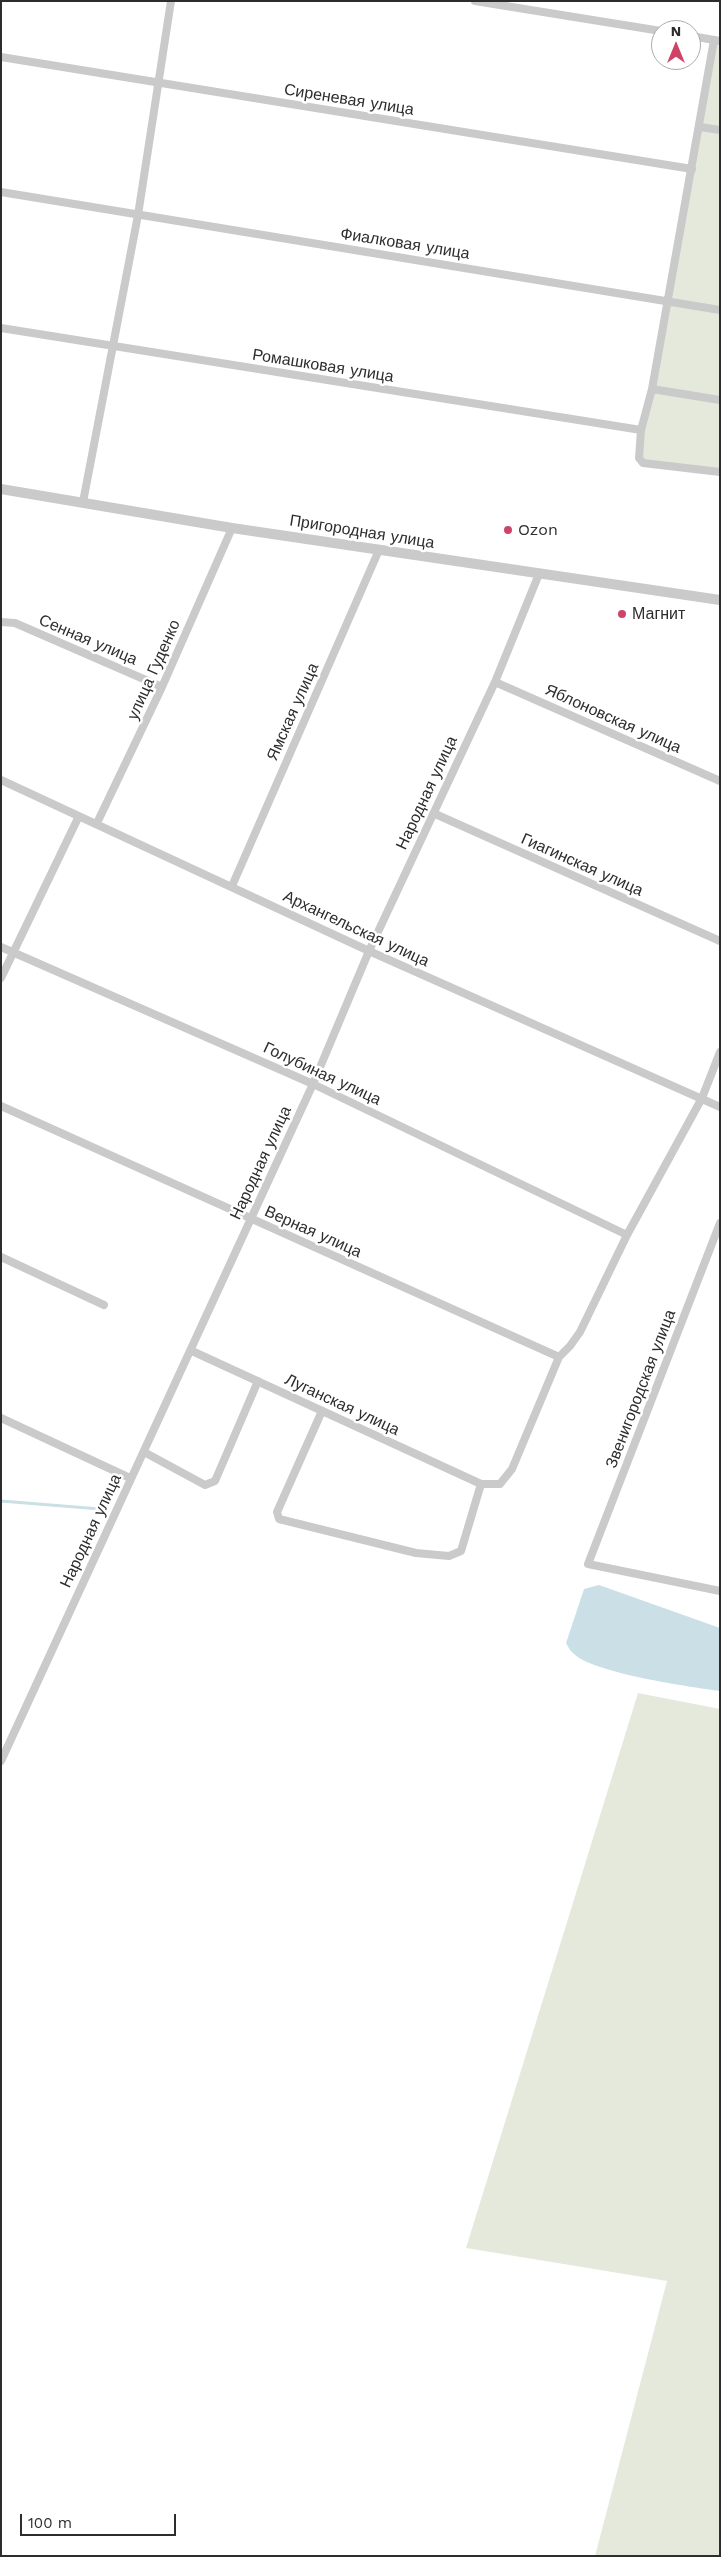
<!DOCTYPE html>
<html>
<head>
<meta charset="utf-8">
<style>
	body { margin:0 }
	#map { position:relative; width:721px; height:2557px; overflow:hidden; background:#fff; font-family:"Work Sans",sans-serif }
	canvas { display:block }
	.frame { position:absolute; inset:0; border:2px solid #2d2d2d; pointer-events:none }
	.north { position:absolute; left:651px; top:20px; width:50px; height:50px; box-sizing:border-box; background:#fff; border:1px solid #ababab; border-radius:50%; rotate:0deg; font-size:14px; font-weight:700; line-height:20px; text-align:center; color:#2d2d2d }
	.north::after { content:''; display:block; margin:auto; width:18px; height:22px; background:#cf4466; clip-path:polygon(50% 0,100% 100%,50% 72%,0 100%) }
	.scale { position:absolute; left:20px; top:2514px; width:156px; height:22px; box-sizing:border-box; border:2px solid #2d2d2d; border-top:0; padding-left:6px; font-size:15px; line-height:18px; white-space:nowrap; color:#2d2d2d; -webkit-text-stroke:4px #fff; paint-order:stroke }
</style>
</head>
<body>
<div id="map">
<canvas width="721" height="2557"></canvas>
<div class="frame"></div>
<div class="north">N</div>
<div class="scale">100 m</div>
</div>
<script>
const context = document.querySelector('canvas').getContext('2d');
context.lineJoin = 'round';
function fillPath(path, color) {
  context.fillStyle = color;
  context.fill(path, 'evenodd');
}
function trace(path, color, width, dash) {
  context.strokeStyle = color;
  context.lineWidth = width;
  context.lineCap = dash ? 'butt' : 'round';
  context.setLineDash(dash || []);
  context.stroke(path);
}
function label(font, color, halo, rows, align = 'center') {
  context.font = font + ' "Work Sans",sans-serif';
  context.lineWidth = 5;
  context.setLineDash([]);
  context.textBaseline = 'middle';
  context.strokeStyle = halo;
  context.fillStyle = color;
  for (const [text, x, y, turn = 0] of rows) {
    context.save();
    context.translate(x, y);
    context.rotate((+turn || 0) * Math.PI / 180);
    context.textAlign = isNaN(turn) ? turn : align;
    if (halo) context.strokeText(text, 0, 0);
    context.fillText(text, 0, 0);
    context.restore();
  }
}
const green = new Path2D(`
	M714,40L720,41V472L643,463L641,430Z
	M638,1693L720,1709V2556H595L667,2281L466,2248Z`);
const water = new Path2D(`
	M599,1585L720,1628V1691C691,1687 591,1673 573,1653C570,1651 568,1646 566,1643L584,1589Z`);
const stream = new Path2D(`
	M1,1501L100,1509`);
const minor = new Path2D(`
	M475,1L661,31
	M691,36L720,41
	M714,40L652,389L641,430L639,458L643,463L720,472
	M1,57L692,169
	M700,127L720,130
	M1,192L720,310
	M1,328L641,430
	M652,389L720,400
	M83,502L138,215L171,1
	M1,622L15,623L162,687
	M495,682L720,781
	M1,780L369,951L720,1107
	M433,813L720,941
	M97,823L162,687L232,528
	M232,886L379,550
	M1,947L313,1084L627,1235
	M1,978L79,816
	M1,1106L559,1357
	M720,1223L588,1564L720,1591
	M1,1257L104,1305
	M192,1351L481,1484
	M322,1411L277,1512L279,1519L416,1553L449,1556L461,1551L481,1484H500L512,1469L559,1357L570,1346L580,1332L627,1235L702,1098L720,1052
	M1,1418L130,1478
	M144,1452L205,1485L215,1481L258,1381
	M1,1761L313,1084L369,951L495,682L539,574`);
const tertiary = new Path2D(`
	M1,489L232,528L720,600`);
const markers = [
	[508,530,5,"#cf4466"],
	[622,614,5,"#cf4466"]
];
const streetNames = [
	["Сиреневая улица",349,100,9],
	["Фиалковая улица",405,244,9],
	["Ромашковая улица",323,366,9],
	["Пригородная улица",362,532,9],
	["Сенная улица",88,640,23],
	["улица Гуденко",154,670,-66],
	["Ямская улица",293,712,-66],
	["Яблоновская улица",613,719,24],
	["Народная улица",427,793,-65],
	["Гиагинская улица",582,865,24],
	["Архангельская улица",356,929,25],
	["Голубиная улица",322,1074,25],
	["Народная улица",261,1163,-65],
	["Верная улица",313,1232,24],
	["Звенигородская улица",641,1389,-69],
	["Луганская улица",342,1405,25],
	["Народная улица",91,1531,-65]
];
const poiNames = [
	["Ozon",518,530],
	["Магнит",632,614]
];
fillPath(green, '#e5e9dc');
fillPath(water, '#cae0e6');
trace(stream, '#cae0e6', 3);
trace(minor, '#cacaca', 8);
trace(tertiary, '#cacaca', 10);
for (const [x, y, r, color] of markers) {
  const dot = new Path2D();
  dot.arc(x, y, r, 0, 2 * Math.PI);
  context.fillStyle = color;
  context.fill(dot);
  trace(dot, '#fff', 2);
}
label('16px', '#2d2d2d', '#fff', streetNames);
label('16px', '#2d2d2d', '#fff', poiNames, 'left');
</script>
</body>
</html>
